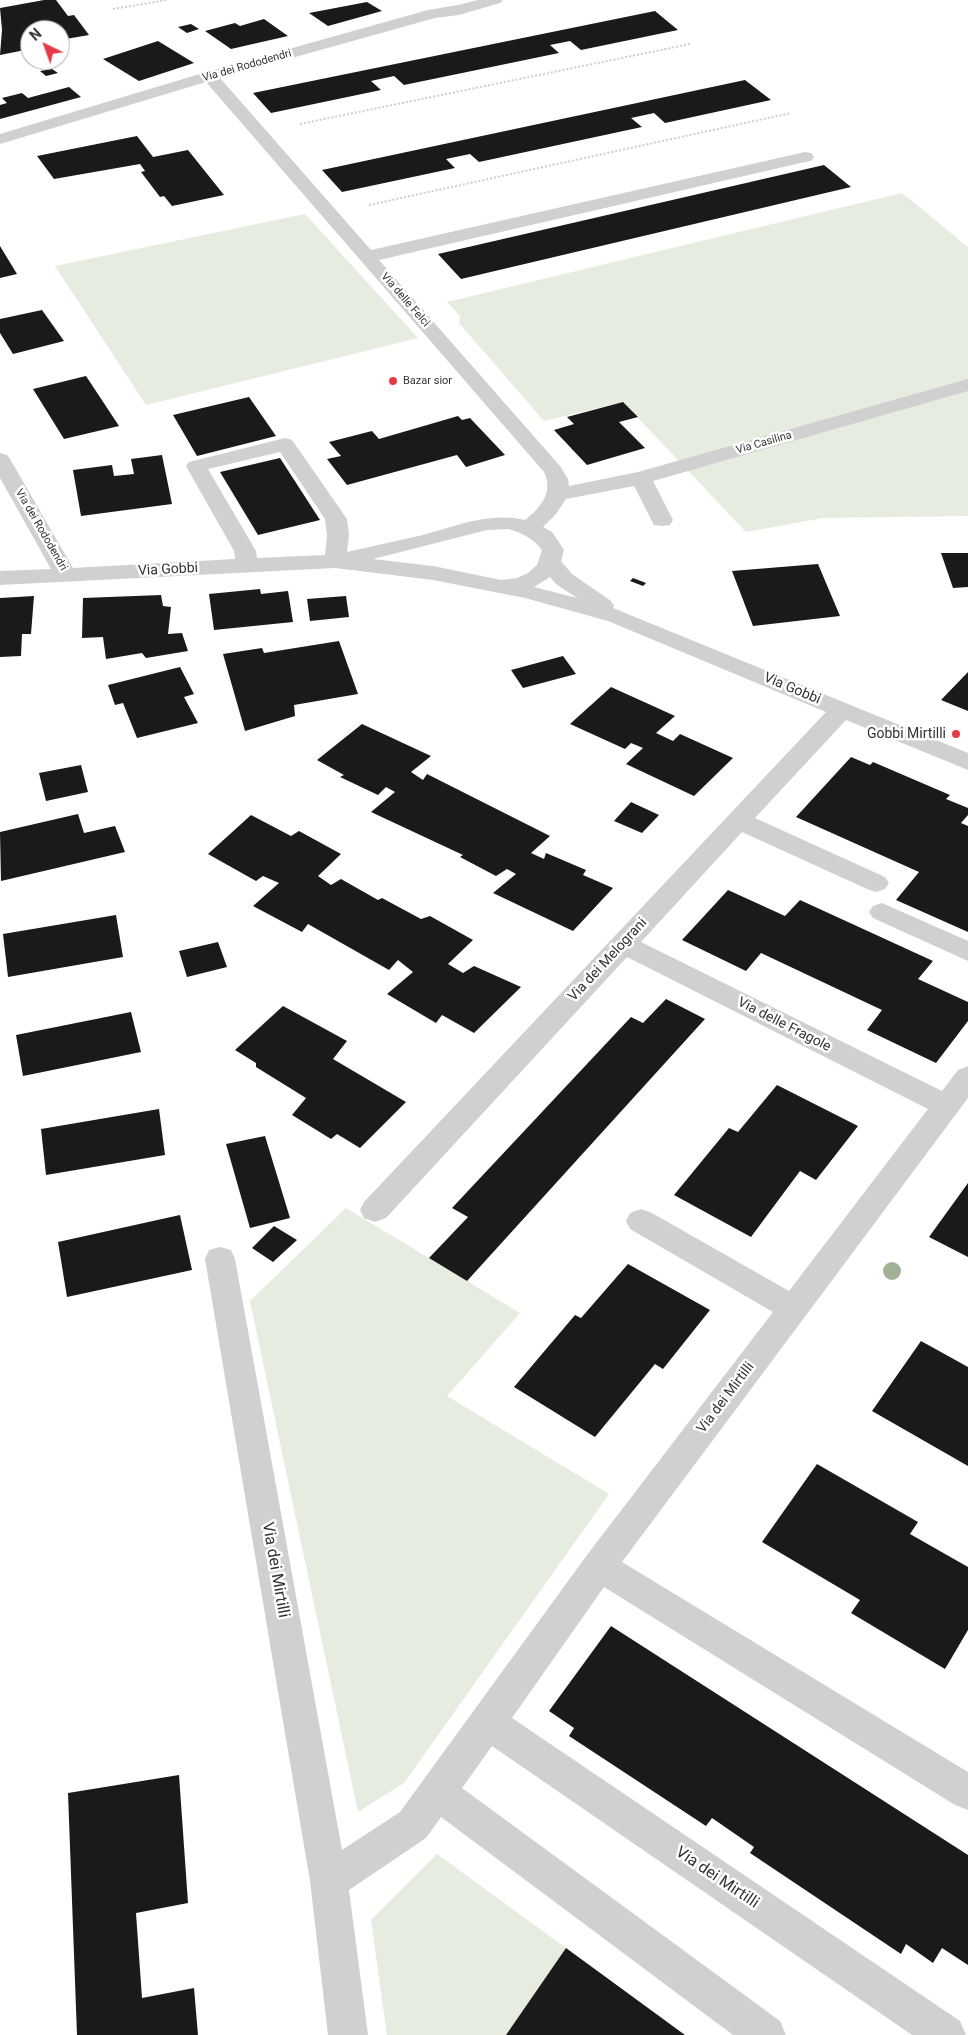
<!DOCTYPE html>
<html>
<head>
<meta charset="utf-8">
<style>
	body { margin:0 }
	#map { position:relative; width:968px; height:2035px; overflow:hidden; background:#fff; font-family:Roboto,sans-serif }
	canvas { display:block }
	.north { position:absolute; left:20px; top:20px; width:50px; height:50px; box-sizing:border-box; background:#fff; border:1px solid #adadad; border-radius:50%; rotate:318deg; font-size:14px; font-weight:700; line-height:20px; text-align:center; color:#333 }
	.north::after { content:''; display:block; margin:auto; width:18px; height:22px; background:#e63946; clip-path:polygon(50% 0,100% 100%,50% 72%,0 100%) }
</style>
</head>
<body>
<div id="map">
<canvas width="968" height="2035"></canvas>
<div class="north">N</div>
</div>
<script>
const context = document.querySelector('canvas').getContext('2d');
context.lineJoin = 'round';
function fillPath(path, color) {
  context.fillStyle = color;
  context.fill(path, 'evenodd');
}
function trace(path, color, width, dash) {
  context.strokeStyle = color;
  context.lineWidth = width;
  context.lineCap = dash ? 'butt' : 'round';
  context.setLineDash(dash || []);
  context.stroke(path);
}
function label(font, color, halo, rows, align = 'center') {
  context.font = font + ' Roboto,sans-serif';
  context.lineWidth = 5;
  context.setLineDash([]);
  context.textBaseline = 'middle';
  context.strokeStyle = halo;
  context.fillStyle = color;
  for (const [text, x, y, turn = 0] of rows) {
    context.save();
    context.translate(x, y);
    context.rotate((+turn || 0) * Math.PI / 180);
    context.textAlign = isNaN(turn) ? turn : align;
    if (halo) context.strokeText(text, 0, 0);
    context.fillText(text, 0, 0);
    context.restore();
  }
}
const green = new Path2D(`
	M902,193L968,247V516L823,518L746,532L623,402L544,421L459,323L460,316L447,302Z
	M305,214L418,338L146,405L55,266Z
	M346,1208L520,1313L447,1396L609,1494L404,1783L358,1812L250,1301Z
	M437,1854L566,1948L506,2035H387L371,1920Z`);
const building = new Path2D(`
	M44,0H56L68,16L74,15L89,35L60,40V30H30V49L0,55L2,30L0,8Z
	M367,2L382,11L328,26L309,13Z
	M655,11L678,30L581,50L570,41L550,45L559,53L404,85L394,76L371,81L381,90L271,113L253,93Z
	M264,19L288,36L231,49L205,31L235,23L240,26Z
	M191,24L199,29L187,33L178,27Z
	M158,41L194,63L139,81L103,59Z
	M52,69L58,73L46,76L40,71Z
	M745,80L771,100L665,123L654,113L631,118L642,127L479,162L470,154L446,159L455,168L342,192L322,170Z
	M69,87L81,97L0,119V105L7,103L2,98L22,93L28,98Z
	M137,136L153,157L188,150L224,195L172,206L164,196L160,197L141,172L145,171L140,164L54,179L37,156Z
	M824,165L851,187L461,279L438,254Z
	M0,246L17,274L0,278Z
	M42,310L64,341L13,354L0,333V319Z
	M86,376L119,426L64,439L33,389Z
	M249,397L276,436L197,456L173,415Z
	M623,402L638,417L619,422L645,448L587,465L554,430L574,424L567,417Z
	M458,416L462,420L470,418L505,455L466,467L457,455L347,485L327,459L341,456L329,442L372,431L379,439Z
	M162,455L172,504L81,516L73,470L112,465L114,476L134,474L131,459Z
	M280,458L320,520L258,535L220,472Z
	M941,553H968V587L953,588Z
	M818,564L840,616L753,626L732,571Z
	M633,578L646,583L643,586L630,581Z
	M260,589L261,594L288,591L293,622L214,630L209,594Z
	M161,595L163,606L171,607L168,634L182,633L188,651L146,658L142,653L106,659L103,637L82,638L83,598Z
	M34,596L31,634H22L21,656L0,657V598Z
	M346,596L349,617L310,621L307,599Z
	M339,641L358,694L294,705L295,716L245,731L223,654L262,648L264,653Z
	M563,656L576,674L523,688L511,670Z
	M180,667L194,694L184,697L198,723L137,738L123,703L115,705L108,685Z
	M968,672V711L941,700Z
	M611,687L675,716L656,733L673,741L680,734L733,758L694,796L626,764L643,748L631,743L625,749L570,724Z
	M362,724L431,756L411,772L423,780L427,774L550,836L531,853L544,859L546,853L586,870L583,875L613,888L573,931L493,893L516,874L507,869L496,876L460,857L463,855L371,812L395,792L386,787L378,795L340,777L344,775L317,760Z
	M851,757L870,765L873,762L950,795L946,799L968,808V815L961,823L968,826V932L896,900L919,872L796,817Z
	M81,765L88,792L46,801L39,773Z
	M631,802L659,815L642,833L614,821Z
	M78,814L84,833L115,826L125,852L1,881L0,832Z
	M251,815L291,836L299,831L341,854L318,876L331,885L341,879L378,900L382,898L421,919L430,916L473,940L448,964L463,973L474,966L521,987L474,1033L442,1015L436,1023L387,994L413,972L398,960L389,970L308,924L302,932L253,906L279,883L263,876L256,881L208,854Z
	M728,890L785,916L800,900L933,961L918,979L968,1002V1021L936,1063L867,1030L882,1010L761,953L746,971L682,940Z
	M116,915L123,957L8,977L3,934Z
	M218,942L227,967L187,977L179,951Z
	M666,999L705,1019L467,1281L429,1258L468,1217L452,1208L631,1017L643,1023Z
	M283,1006L347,1041L333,1059L406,1102L360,1148L337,1134L331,1139L292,1115L306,1098L256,1067V1063L235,1050Z
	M131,1012L141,1052L23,1076L16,1035Z
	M777,1085L858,1126L816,1180L800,1171L751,1237L674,1195L729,1128L738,1132Z
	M159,1109L165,1155L46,1175L41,1129Z
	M265,1136L290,1218L250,1228L226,1144Z
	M968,1183V1257L929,1237Z
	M180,1215L192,1270L67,1297L58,1242Z
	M274,1226L297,1240L273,1262L252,1248Z
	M628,1264L710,1310L663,1369L655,1364L595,1437L514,1387L575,1315L581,1318Z
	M921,1341L968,1367V1466L872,1411Z
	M817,1464L918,1522L910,1534L968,1567V1630L945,1669L851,1613L860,1600L762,1542Z
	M611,1626L968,1855V1965L942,1948L933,1963L906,1944L901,1954L750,1853L754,1847L712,1818L706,1826L569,1736L574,1728L549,1711Z
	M179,1775L188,1903L136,1913L142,1998L194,1988L198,2035H77L68,1793Z
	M566,1948L685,2035H506Z`);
const path = new Path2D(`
	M113,9L167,0
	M300,124L690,44
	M369,205L791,113`);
const minor = new Path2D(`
	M478,0H503L500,3L459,15L435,18L220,78L371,250L805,152L811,153L814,157L811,161L805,162L379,260L560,466L568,479L569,486L638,472L968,379V391L653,481L673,520L670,525L662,526L654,525L634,486L566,499L556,514L543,527L552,532L564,550L561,561L572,574L611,601L614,606L613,608L968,753V770L846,720L755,818L885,877L889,883L885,889L876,892L867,889L742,832L641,942L942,1091L958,1070L968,1066V1098L622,1562L968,1772V1810L955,1805L604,1587L512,1718L960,2021L966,2035H912L492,1746L462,1788L780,2021L786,2035H733L441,1817L426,1838L349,1890L368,2035H328L310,1881L205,1259L209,1250L220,1247L231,1250L235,1259L342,1850L400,1812L587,1555L773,1312L630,1229L626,1221L630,1213L641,1209L652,1213L789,1291L928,1109L627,957L386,1218L375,1222L364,1218L360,1210L364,1202L826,712L608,621L525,598L433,580L335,568L0,585V571L51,569L0,478V453L7,455L10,459L73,568L235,559L234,551L186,466L189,462L285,438L292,440L347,519L349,535L347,552C372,546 398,541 423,535C457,526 489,512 525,520C540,508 554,493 544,472L206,82L0,144V134L203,73L428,10L458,5ZM280,452L325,519L327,535L325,555L257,558L256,551L208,469ZM508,529C522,533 533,538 542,550L537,565L528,573L517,578L501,580L433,566L373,559L487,530ZM550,577L556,584L577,598L534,587Z
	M882,903L968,941V961L873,918L869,912L873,906Z`);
const trees = [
	[892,1271]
];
const markers = [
	[393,381,5,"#e63946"],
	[956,734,5,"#e63946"]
];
const farStreetnames = [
	["Via dei Rododendri",247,66,-16],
	["Via delle Felci",405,300,49],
	["Via Casilina",764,443,-16],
	["Via dei Rododendri",41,530,60]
];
const farPoinames = [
	["Bazar sior",403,381]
];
const streetNames = [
	["Via Gobbi",168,570,-3],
	["Via Gobbi",792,689,23],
	["Via dei Melograni",608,960,-47],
	["Via delle Fragole",784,1025,27],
	["Via dei Mirtilli",726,1398,-53]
];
const poiNames = [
	["Gobbi Mirtilli",946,734]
];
const nearStreetnames = [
	["Via dei Mirtilli",275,1570,80],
	["Via dei Mirtilli",717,1878,34]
];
fillPath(green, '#e6ecdf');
fillPath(building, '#1a1a1a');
trace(path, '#cdcdcd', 2, [2, 2]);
fillPath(minor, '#d0d0d0');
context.fillStyle = '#a2b095';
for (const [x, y] of trees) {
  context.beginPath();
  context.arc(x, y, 9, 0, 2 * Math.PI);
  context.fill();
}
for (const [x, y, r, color] of markers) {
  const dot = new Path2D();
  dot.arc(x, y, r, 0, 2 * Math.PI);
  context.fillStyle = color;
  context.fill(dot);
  trace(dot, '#fff', 2);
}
label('11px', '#333', '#fff', farStreetnames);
label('11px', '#333', '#fff', farPoinames, 'left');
label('14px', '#333', '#fff', streetNames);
label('14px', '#333', '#fff', poiNames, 'right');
label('16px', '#333', '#fff', nearStreetnames);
</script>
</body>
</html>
